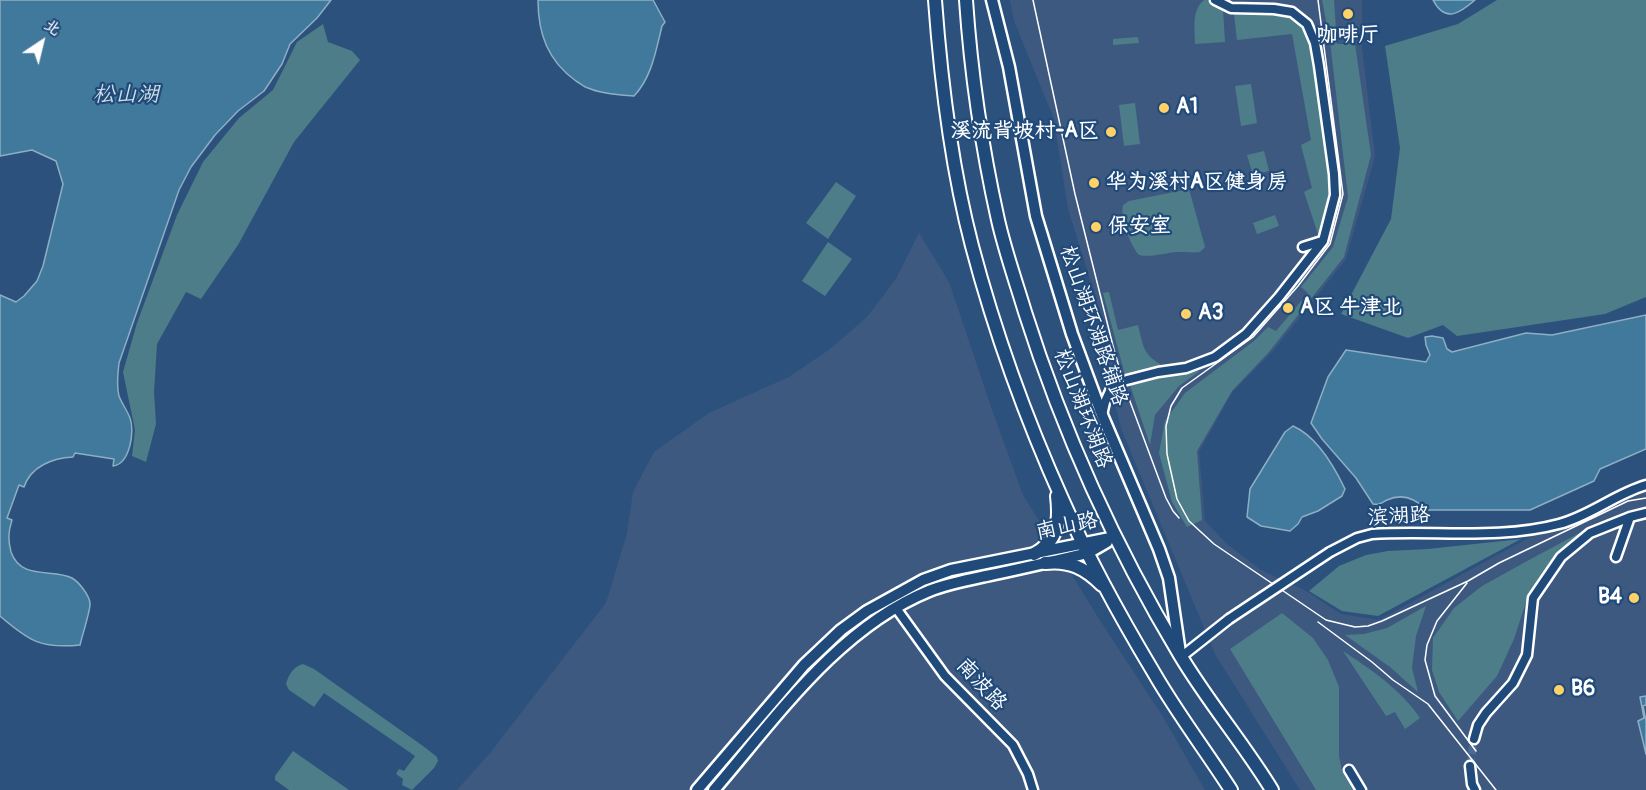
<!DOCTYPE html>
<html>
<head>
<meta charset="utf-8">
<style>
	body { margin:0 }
	#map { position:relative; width:1646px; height:790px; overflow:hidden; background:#2d517d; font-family:Pangolin,"LXGW WenKai TC",sans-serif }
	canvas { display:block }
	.north { position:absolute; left:12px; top:12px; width:60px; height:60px; -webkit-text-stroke:4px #1f4a7a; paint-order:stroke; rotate:35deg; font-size:16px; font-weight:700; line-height:24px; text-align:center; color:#fff }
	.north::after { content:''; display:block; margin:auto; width:21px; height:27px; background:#fff; clip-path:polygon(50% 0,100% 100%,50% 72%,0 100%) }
</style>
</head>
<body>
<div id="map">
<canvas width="1646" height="790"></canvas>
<div class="north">北</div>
</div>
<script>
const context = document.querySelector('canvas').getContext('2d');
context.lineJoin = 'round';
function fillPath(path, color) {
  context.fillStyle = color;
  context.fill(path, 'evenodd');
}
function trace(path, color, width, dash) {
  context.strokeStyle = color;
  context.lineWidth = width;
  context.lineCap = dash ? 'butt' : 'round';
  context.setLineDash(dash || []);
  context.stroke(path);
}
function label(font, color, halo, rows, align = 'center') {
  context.font = font + ' Pangolin,"LXGW WenKai TC",sans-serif';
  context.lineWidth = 4.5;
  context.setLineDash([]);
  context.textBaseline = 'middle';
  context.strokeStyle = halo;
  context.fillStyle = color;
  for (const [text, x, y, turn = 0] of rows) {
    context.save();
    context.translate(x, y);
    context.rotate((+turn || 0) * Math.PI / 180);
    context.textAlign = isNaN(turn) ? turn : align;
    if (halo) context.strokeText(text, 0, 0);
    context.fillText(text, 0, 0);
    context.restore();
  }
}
const built = new Path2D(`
	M1010,0H1362V48L1375,156L1346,259L1273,351L1233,391L1199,452L1205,521L1227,544L1261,570L1306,591L1341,614L1379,620L1561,520L1646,478V790H1300L1215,654L1122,431L1111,389L1095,295L1068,209L1054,119L1014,21Z
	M919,233L949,282L992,410L1023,495L1099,619L1163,717L1205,790H457L490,753L606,603L627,533L633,492L654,452L709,413L789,377L830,349L867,317L896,279Z`);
const green = new Path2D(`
	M1204,0H1207L1223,10L1225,42L1195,44C1195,29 1191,11 1204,0Z
	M1322,0H1334L1337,44H1355L1371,155L1344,257L1269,352L1232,391L1197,451L1202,520L1187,527L1172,502L1159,453L1165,421L1185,393L1254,341L1268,327L1276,331L1308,293L1301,287L1333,247L1348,197L1330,41Z
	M1497,0H1646V297L1605,314L1457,336L1443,325L1408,338L1341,314L1391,219L1400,148L1385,46L1458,24Z
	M1234,14C1256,14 1289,8 1304,27C1308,32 1309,40 1312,45L1330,172L1329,195L1318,234L1304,192L1312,188L1301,145L1311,140L1292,34L1237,40Z
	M323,24L328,42L352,51L360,60L294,142L238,245L201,299L186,292L157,344L154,392L156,424L146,462L132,456L135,430L123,372L137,323L177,215L203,162L239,118L273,90L297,42Z
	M1138,37L1139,43L1113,45V39Z
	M1251,84L1257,123L1241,126L1235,86Z
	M1135,103L1140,144L1124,146L1119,105Z
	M1264,151L1269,171L1253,175L1247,155Z
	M836,182L856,196L828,239L806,223Z
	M1189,189L1205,247L1200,252C1193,253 1187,252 1180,252C1166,252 1153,258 1139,255C1130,245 1120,218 1123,205L1129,201Z
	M1275,215L1279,226L1257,234L1253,223Z
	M828,242L852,259L825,296L802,281Z
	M1109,292L1118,330L1138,325C1144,348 1142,354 1165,367L1125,375L1103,293Z
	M1200,371L1179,386L1155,415L1150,445L1130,385L1175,374Z
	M1587,529L1559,554L1528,596L1514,639L1497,676L1458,721L1439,692L1432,670L1433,638L1454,608L1482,586L1527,561Z
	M1521,539L1378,616L1342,611L1309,591L1339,566L1366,555L1388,551L1428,549Z
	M1426,606L1416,636L1412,668L1418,692L1390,667L1345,635L1364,634L1387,628Z
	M1282,613L1313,638L1328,660L1339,687V756L1342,771L1353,790H1316L1230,649Z
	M1343,651C1371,669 1401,690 1420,718L1405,729L1395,712L1386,716Z
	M303,664L314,669L423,746L437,757L438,761L434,768L412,790L402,785L403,779L396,774L399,769L404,771L415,756L324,693L314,707L289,690L286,684C289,674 293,667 303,664Z
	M293,751L349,790H289L275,780V776Z`);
const water = new Path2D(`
	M0,0H331L317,18L290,44L282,64L264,91L238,111L215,135L191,167L179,190L119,363C118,374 116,385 119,396C122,404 127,410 130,418C135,431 130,464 113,466L114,459L75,453L73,457C53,458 31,466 24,487L19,485L7,518L12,520C8,532 8,540 11,552C21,581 54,568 72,578C79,582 90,596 90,604C90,612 82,636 80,645C41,649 29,641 0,616V295L16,302L24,296L37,281L43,266L63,184L56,161L32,150L0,156Z
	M538,0H653L665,22L662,26C656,50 652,77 634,96C620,95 601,94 588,88C584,87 580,83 576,81C548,61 538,34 538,0Z
	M1433,0H1475C1459,14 1445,23 1433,0Z
	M1646,315V449L1600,469L1594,481L1530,510H1427C1415,498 1402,493 1387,500C1381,503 1380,505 1373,504L1356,478L1322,439L1311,423L1328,377L1346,350L1426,362L1430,355L1426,345L1425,337L1432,336L1443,338L1447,349L1452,352L1526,333L1552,335Z
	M1293,426C1316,436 1334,466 1345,489L1342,496L1318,511L1302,517L1298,524L1290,531L1261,526L1247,517L1250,489L1285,432Z
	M1646,696V705L1643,706L1646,721V754L1638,721L1644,718L1640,697Z`);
const minorTunnel = new Path2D(`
	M1470,766L1474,739`);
const minor = new Path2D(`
	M1303,247L1322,241
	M1102,415L1105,402L1111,389L1123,381L1158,372L1186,368L1215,357L1246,334L1279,297L1323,241L1335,195L1334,174L1319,66L1315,43L1307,24L1292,12L1274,9L1231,8L1215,0
	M1330,552L1357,538L1372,534C1433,530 1499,540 1559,524C1590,516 1615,494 1646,485
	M1616,557L1630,517
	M896,608L945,676L1013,745L1028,774L1033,790
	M1181,657L1229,619
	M1474,739L1478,725L1486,713L1513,683L1527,655L1533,598L1561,557L1590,533L1630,517L1646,513
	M1470,766L1472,784L1475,790
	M1349,770L1361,790`);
const secondary = new Path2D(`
	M992,0L1009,67L1036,216L1072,334L1102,415L1159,549L1169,578L1180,653
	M697,790L804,665L841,630L867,611L923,580L951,570L1115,537
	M714,790C776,718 838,628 929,591C947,584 967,580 986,576C1020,569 1054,561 1088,553L1107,542`);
const primary = new Path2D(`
	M935,0C941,82 951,166 972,246C995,333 1026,419 1063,501C1089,560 1121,618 1154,673C1177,713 1206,751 1231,790
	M966,0C971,74 982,148 998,220C1005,251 1016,282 1025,312C1063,432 1115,547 1180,655C1208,702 1244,744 1272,790
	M1034,554C1058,541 1060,521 1057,496
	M1045,563C1069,560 1085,568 1102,585`);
const tram = new Path2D(`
	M1033,0L1075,194L1113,346L1125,388L1166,498L1173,511L1179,518
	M1318,0L1343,194L1330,244L1298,286L1253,337L1182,388L1171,406L1166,426L1167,454L1177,499L1189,521L1214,544L1326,620L1355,627L1368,626L1382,621L1468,581L1499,563L1628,501L1646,498
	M1467,583L1437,621L1427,645L1425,660L1435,696L1476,751
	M1318,622L1372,662L1393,680L1428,704L1496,790`);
const minorBridge = new Path2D(`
	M1229,619L1330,552`);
const markers = [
	[1348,14,6,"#ffd166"],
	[1164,108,6,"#ffd166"],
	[1111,132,6,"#ffd166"],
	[1094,183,6,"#ffd166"],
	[1096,227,6,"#ffd166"],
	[1288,308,6,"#ffd166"],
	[1186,314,6,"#ffd166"],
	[1634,598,6,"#ffd166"],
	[1559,690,6,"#ffd166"]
];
const poiNames = [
	["咖啡厅",1348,36,"center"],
	["A1",1176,108],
	["溪流背坡村-A区",1099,132,"right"],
	["华为溪村A区健身房",1106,183],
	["保安室",1108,227],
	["A区 牛津北",1300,308],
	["A3",1198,314],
	["B4",1622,598,"right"],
	["B6",1571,690]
];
const streetNames = [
	["松山湖环湖路辅路",1093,326,71],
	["松山湖环湖路",1082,409,69],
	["滨湖路",1399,517,-3],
	["南山路",1067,527,-12],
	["南波路",981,685,47]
];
const waterNames = [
	["松山湖",126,95]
];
fillPath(built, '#3e5980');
fillPath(green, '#4d7d88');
fillPath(water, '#41799c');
trace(water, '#8dafc4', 1.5);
trace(minorTunnel, '#4c6b90', 8, [8, 4]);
trace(minor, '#fff', 13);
trace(secondary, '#fff', 15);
trace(primary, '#fff', 16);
trace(minor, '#1f4a7a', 8);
trace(secondary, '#1f4a7a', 10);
trace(primary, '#1f4a7a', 12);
trace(tram, '#fff', 1.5);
trace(minorBridge, '#fff', 13, []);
trace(minorBridge, '#1f4a7a', 8);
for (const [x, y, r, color] of markers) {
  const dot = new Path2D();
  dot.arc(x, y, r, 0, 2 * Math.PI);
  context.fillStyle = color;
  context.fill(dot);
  trace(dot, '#1f4a7a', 2);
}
label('bold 21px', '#fff', '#1f4a7a', poiNames, 'left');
label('21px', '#fff', '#1f4a7a', streetNames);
label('italic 22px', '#d0dee6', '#1f4a7a', waterNames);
</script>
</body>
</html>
